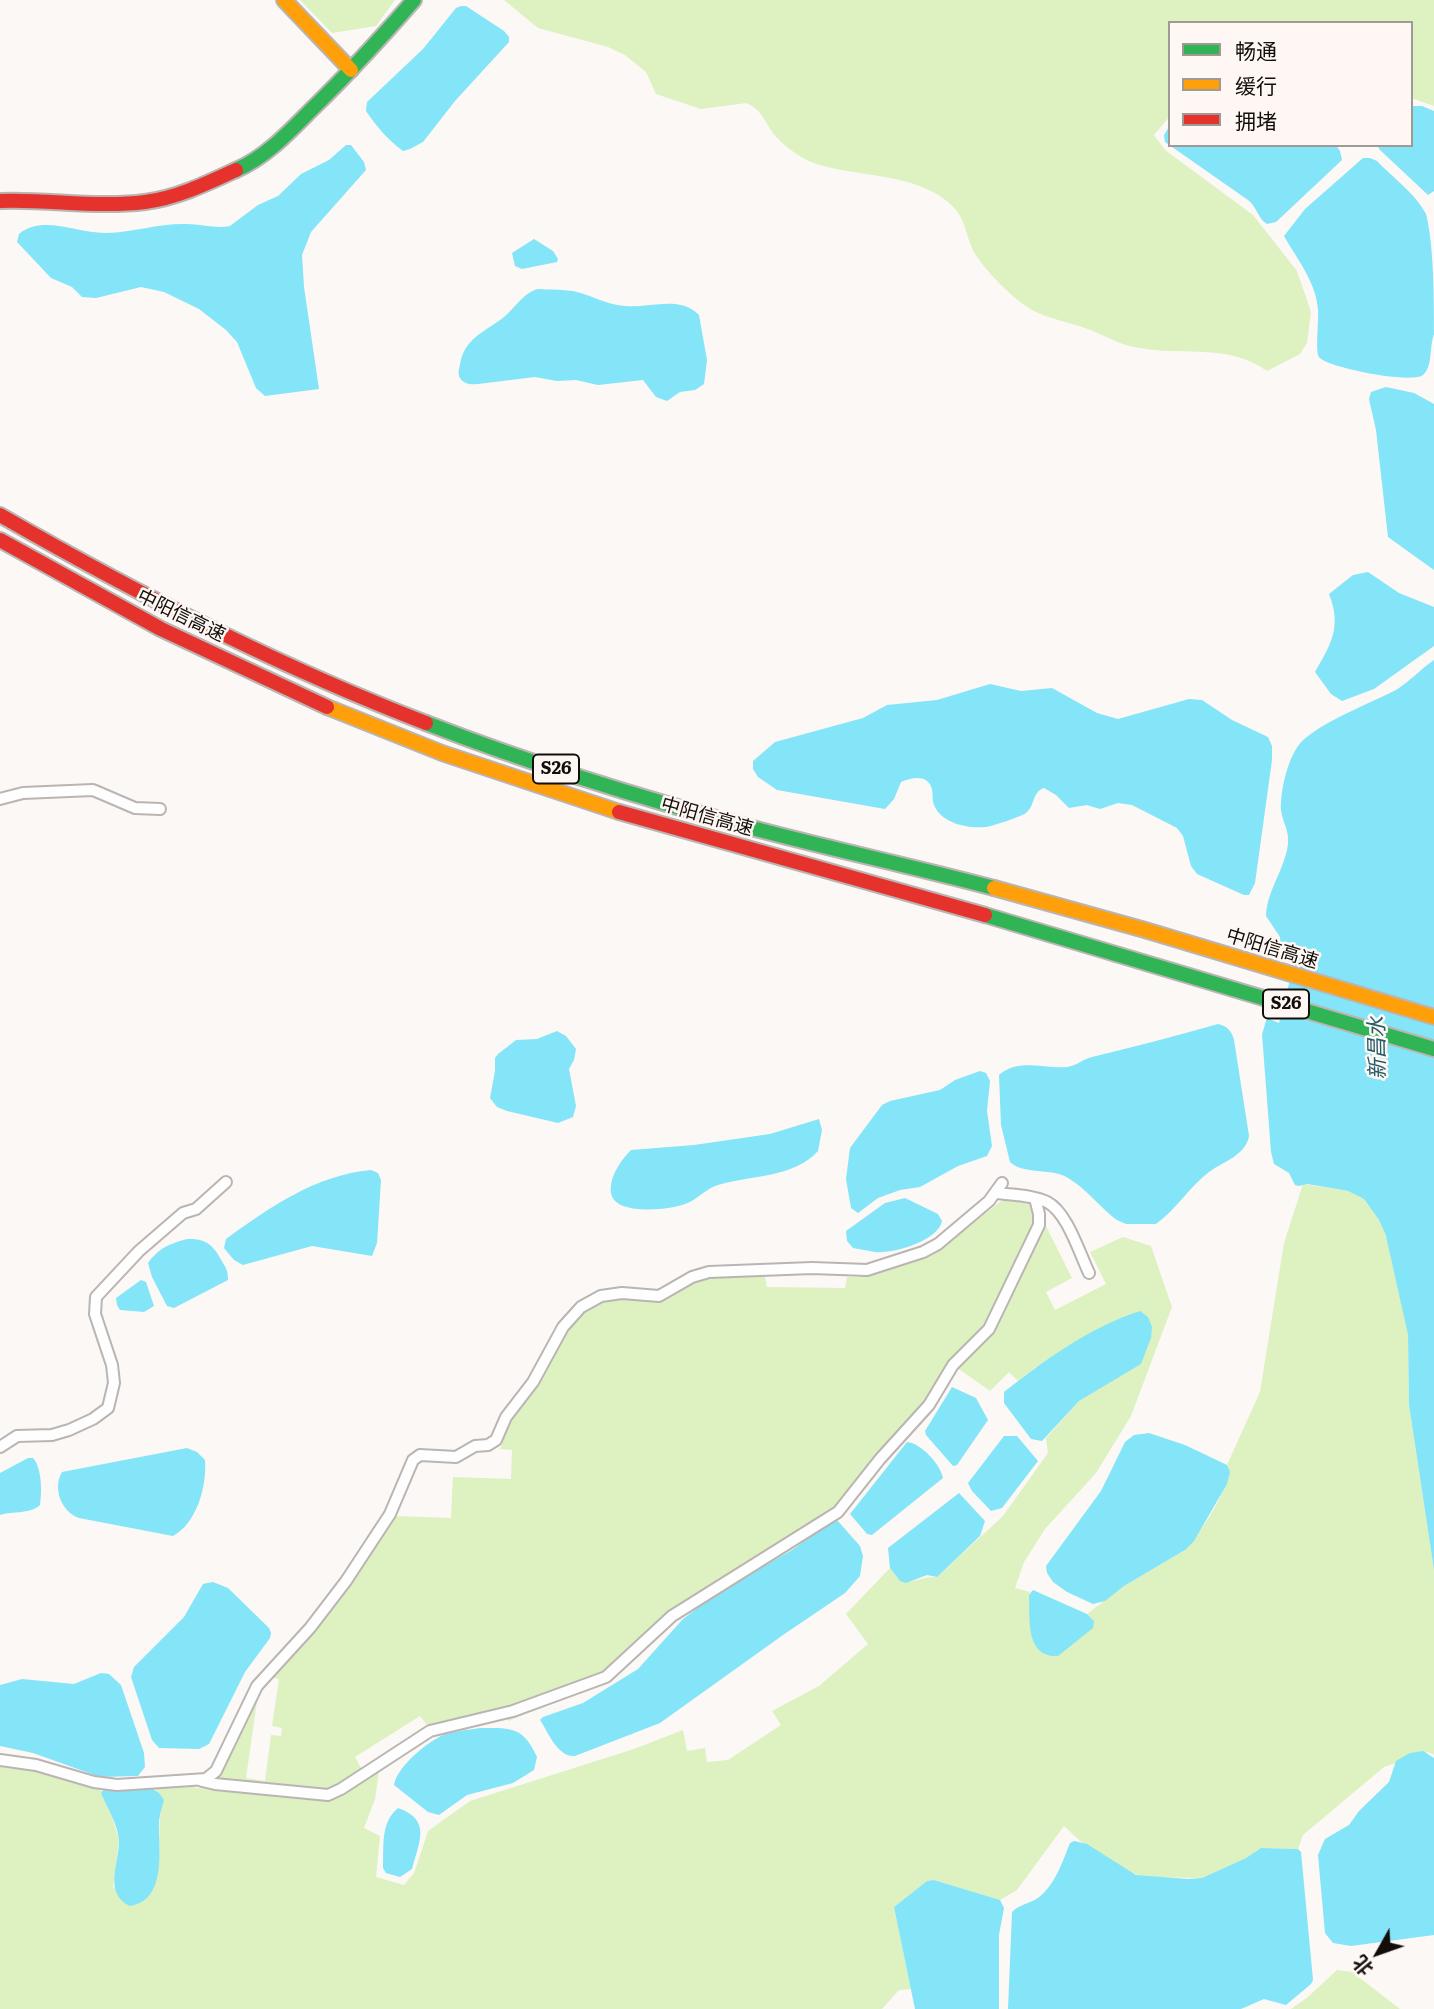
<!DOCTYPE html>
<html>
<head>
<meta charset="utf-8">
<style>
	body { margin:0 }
	#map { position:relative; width:1434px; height:2009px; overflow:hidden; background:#fbf8f6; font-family:Literata,"Noto Sans SC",serif }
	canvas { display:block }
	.legend { position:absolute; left:1168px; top:21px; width:245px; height:126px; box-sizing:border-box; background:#fef7f3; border:2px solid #a09a96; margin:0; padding:9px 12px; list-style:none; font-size:21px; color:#130e0a }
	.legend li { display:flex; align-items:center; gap:14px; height:35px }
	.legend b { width:35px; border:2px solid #a09a96 }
	.north { position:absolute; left:1343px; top:1918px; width:70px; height:70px; -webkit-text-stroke:5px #fef7f3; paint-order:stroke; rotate:230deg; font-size:19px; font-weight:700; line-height:28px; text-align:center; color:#130e0a }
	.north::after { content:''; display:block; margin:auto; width:24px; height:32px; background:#130e0a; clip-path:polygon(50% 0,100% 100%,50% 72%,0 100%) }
</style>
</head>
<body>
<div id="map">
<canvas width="1434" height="2009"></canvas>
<ul class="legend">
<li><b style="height:9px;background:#30b455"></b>畅通</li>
<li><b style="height:9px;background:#ff9f0a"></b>缓行</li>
<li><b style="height:9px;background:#e5322d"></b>拥堵</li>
</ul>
<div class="north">北</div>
</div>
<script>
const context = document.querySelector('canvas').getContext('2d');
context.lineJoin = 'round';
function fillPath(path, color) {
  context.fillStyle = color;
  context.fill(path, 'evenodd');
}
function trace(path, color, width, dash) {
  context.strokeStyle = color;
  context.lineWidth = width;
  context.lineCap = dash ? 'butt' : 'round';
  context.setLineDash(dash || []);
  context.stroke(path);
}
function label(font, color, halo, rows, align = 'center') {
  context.font = font + ' Literata,"Noto Sans SC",serif';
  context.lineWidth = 5;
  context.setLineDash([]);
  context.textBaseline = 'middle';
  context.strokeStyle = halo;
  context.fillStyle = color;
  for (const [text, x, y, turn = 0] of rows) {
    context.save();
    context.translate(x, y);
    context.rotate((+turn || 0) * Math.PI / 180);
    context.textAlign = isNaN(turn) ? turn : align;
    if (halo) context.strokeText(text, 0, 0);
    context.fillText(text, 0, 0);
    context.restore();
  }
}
const green = new Path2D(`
	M300,0H395L376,26L332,33Z
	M504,0H1434V106L1411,98V23H1170V116L1154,135L1165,150L1253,215L1297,271L1311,312L1307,343L1300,354L1267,371C1226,342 1182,357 1134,347C1117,344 1101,333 1085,328C1068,322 1050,319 1034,311C1016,302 984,270 974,252C964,232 967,218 948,202C911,171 854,178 811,162C799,157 781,144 773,133C764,120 761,109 746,103L701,109L656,94L646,72L625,55L608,47L538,28Z
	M1303,1184L1348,1191L1364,1199L1379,1220L1389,1244L1408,1335L1409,1405L1434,1570V1755L1428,1752L1384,1767L1303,1835L1298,1849L1261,1848L1246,1858L1202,1878L1145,1877L1132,1873L1080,1841L1064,1826L1017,1890L1000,1900L934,1880L927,1881L894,1907L911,1989L899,1990L882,2009H0V1764C35,1768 69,1777 102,1791L101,1793L112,1817L119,1840L113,1887L138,1904C171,1881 153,1835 163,1802L157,1791L150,1787L179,1785L211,1790L223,1771L259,1687L246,1778L265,1781L271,1735L281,1736L282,1728L272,1726L279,1679L270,1677L394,1516L451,1518L453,1477L511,1479L512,1450L500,1449L514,1409L558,1342L579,1314L597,1302L615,1298L655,1300L694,1282L713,1276L764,1274L767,1287L845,1288L847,1277H859L937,1251L1004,1199L1031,1202L1041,1216L1072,1278L1046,1292L1055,1310L1106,1284L1090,1252L1123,1237L1151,1246L1172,1307L1131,1416L1096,1473L1045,1529L1024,1562L1015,1588L1030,1592L1029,1595L1094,1621L1087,1614L1124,1586L1185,1550C1199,1535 1234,1485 1227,1465L1260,1392L1284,1243ZM949,1362L990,1391L1009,1372L1018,1381L1036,1367L1141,1363L1079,1401L1046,1438L1048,1453L1003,1516L937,1577C915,1576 905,1592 890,1568L846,1614L868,1644L819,1686L772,1711L781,1725L728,1760L707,1762L705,1748L687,1751L683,1730L634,1749L470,1801L428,1831L414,1873L404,1885L376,1877L380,1836L364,1828L375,1799L379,1771L361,1768L355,1757L420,1716L427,1725L501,1711L508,1721L608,1682L621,1672L675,1617L835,1508L909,1425Z
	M1337,1970L1352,1972L1400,2009H1291L1308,1997Z`);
const water = new Path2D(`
	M461,6H466L504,31L509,37V42L455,101L423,142L410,149L403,151C388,140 376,126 366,111L367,102L423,49L456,8Z
	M1411,106H1422L1434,111V191L1428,195L1379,149L1378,145H1411Z
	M1170,125V145H1336L1340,151L1342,160L1276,222L1267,224C1258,219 1257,207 1248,200L1165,142L1164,135Z
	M346,145H351L364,162L366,170L311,232L302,255L304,287L319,389L265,396L256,388L237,342L226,330L199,309L164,292L141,287L96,298L82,297L72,287L51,278L17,242L19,234C43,214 78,234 107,233C134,232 161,223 187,224C201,224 216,229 230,226L258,205L278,196L301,174L329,160Z
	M1363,158H1370L1377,161C1392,177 1416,194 1426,214C1434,245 1434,300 1434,334C1429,347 1433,367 1423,375C1411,384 1328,368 1319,357C1315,352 1319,319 1318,309C1316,282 1297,259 1284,236L1305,209Z
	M534,239L553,251L558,259L557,262L522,269L515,266L512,253Z
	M538,289C550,290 565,289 577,292C593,296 608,305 625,306C651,308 680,295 699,315L707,360L704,384L695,390L680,392L667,401L656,397L643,380L598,385L576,380L557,381L535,377L478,384C471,385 462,384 459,376C458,372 459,369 460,365C464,338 485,332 504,317C515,308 523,293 538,289Z
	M1386,387L1414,393L1434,404V570L1388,537L1376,430L1369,399L1371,392Z
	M1368,572L1399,593L1434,607V646L1374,689L1342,701L1331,694L1315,672C1331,644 1342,627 1329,594L1353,575Z
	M1434,660V1570L1409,1405L1408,1335L1386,1236L1379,1220L1364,1199L1348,1191L1331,1188L1307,1184L1299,1186L1295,1185L1289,1173L1274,1164L1271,1152L1262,1034L1267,1018L1279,1023L1295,960L1281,954L1280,937L1266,916C1267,890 1285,869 1288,844C1290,829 1279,818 1281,802C1282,785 1288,760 1298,746C1313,725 1371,703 1396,690C1409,682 1421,669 1434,660Z
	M990,684L1021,691L1052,688L1097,713L1118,719L1189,699L1202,700L1232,720L1268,737L1272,746V760L1255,883L1249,895H1244L1197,874L1191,866L1183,836L1177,828L1132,805L1118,803L1100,809L1087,805L1069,808L1056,795L1044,788C1032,792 1035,806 1026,813C1022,816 991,827 985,827C968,829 941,823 934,805C932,800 933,794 932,789C928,774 912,777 901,782L894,799L885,809L777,790L758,777L753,769V761L775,742L863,718L887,705L937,700Z
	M1218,1024C1227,1026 1232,1031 1234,1040L1249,1136C1246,1155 1223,1162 1209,1172C1189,1187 1176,1210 1156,1224H1126L1117,1220C1099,1207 1083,1184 1062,1175C1046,1169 1023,1174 1010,1162L1001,1125L999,1075C1018,1058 1044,1069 1067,1067C1076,1066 1083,1059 1092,1057C1134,1047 1176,1036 1218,1024Z
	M557,1031L566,1036L576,1049L574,1060L569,1069L576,1106L573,1117L558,1123L507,1111L497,1107L490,1098L495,1071V1058L498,1054L516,1040L537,1039Z
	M980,1071L986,1073L990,1081L987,1111L992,1146L987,1156L958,1166L920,1187L900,1190L878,1198L858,1213L851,1208L846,1179L850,1148L882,1105L890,1101L940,1090L955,1080Z
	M819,1119L822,1130L818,1151C794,1178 751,1175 718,1185C705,1189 697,1200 685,1204C670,1210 614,1216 611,1193C609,1178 620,1161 631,1150L694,1145L770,1134Z
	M371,1170L378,1173L381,1180L377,1243L372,1256L312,1246L243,1265L234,1260L224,1248L226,1239C270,1207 316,1175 371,1170Z
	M905,1198L938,1214L942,1221C938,1241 893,1254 875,1252C868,1251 860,1249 853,1248L847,1241L846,1231L885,1203Z
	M187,1239C207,1238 214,1246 223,1263C227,1269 228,1273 228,1280L174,1308L167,1306L152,1277L148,1263C159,1248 169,1244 187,1239Z
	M141,1280L146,1282L154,1306L144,1312L120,1310L117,1305L116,1298Z
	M1140,1311L1148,1317L1152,1327L1151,1338L1141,1364L1079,1401L1042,1441L1031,1439L1004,1403V1392C1045,1360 1090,1327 1140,1311Z
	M952,1387L976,1398L988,1420L957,1465L953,1466L926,1435L925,1431Z
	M1149,1433L1185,1445L1227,1465L1230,1472L1227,1484L1194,1541L1185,1550L1124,1586L1105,1601L1093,1604L1067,1592L1053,1582L1047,1573L1046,1566L1101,1491L1125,1442L1134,1435Z
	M1004,1436H1017L1038,1461L1002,1508L991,1511L972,1491L968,1483Z
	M907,1442C921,1443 941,1465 943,1478L872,1535L867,1534L850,1514Z
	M187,1448L197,1452L205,1460C207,1486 197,1523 173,1536L79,1518C62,1512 52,1489 62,1472Z
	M28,1458H33C42,1468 42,1492 40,1505C31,1514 13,1511 0,1515V1473Z
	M959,1493L985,1521L980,1536L937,1577L927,1575L906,1583L900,1581L890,1568L888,1548Z
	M837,1520L860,1546L863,1556L860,1576L845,1593L783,1635L660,1723L575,1756C558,1758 548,1732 540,1720L543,1717L583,1703L638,1669L683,1619L717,1593L792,1550L831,1522Z
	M213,1582L228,1588L269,1628L271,1633L270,1638L245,1672L209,1744L199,1749L159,1748L152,1740L131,1677L134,1667L184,1617L203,1584Z
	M1033,1590L1087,1614L1094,1621L1093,1628L1058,1656C1025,1658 1030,1618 1029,1595Z
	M101,1673L109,1674L121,1685L144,1753L145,1767L138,1776L100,1777L33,1753L0,1746V1685L22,1679L74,1684Z
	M480,1728C511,1728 523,1726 537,1757L534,1770L513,1783L467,1795L439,1815L428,1812L394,1785C397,1767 425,1744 441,1736C452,1731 468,1730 480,1728Z
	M1423,1751L1434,1758V1935L1351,1946L1333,1943L1325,1933L1318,1855L1325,1839L1349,1825L1359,1811L1389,1782L1396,1761L1410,1753Z
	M150,1787L159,1793L164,1800C162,1807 160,1814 159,1821C158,1848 168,1900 130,1906C103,1893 119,1864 119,1841C118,1824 107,1808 101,1793L104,1789L129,1791Z
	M398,1808C432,1820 419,1842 412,1869L400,1877L386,1873L383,1868C384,1847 380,1823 398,1808Z
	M1074,1841L1087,1844L1136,1875L1188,1879L1202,1878L1246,1858L1261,1848L1298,1849L1301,1852L1313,1980L1311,1984L1286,2005L1264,1999L1241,2009H1008L1012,1912C1020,1904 1029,1904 1038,1898C1055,1885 1062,1863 1070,1843Z
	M934,1880L1000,1900L1004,1908L999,1935V2009H915L894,1907L927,1881Z`);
const street = new Path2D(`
	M0,799L23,793L93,790L135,808L160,809
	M997,1193C1012,1195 1033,1195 1047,1202C1067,1212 1079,1252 1089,1273
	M0,1447L17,1436L52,1435L69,1430L93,1419L108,1408L114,1383L112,1365L95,1314L96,1297L139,1251L183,1213L196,1209L226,1182
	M0,1760L36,1765L94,1782L117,1785L206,1779L216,1771L257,1686L310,1628L346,1581L390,1514L413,1460L420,1455L456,1457L475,1446L488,1445L496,1440L506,1417L533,1382L563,1327L581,1307L601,1296L622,1293L659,1296L692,1277L709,1272L812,1268L867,1270L923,1252L938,1244L989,1201L1002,1183
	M202,1781L215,1784L328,1795L341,1789L430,1731L513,1711L606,1677L672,1616L838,1512L880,1459L929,1405L953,1365L989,1329L1039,1225V1214L1035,1198`);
const fast = new Path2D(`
	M236,170C266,157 289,132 311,110C347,75 381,38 414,0
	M426,723C534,765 644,799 756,829C835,850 915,867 994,888
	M985,915L1434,1049`);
const slow = new Path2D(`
	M284,0L351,70
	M327,707L442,753L619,812
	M994,888L1145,930L1434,1017`);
const jam = new Path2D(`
	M0,201C48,199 97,208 145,202C177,198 208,183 236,170
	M0,515C137,594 278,666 426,723
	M0,540L161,629L327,707
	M619,812L985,915`);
const shields = [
	[556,769,46],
	[1286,1004,46]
];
const shieldNames = [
	["S26",556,769],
	["S26",1286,1004]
];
const streetNames = [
	["中阳信高速",181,616,26],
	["中阳信高速",707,817,16],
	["中阳信高速",1272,949,17]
];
const waterNames = [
	["新昌水",1378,1048,-91]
];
fillPath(green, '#ddf1c1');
fillPath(water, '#84e4f8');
trace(street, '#bab5b3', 14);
trace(fast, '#bab5b3', 18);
trace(slow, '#bab5b3', 18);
trace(jam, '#bab5b3', 18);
trace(street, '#fefefe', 10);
trace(fast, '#30b455', 14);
trace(slow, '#ff9f0a', 14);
trace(jam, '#e5322d', 14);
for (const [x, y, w] of shields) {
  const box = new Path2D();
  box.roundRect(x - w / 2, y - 14.5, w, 29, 5);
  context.fillStyle = '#fef7f3';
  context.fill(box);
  trace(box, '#130e0a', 2);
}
label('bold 18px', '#130e0a', null, shieldNames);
label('19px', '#130e0a', '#fef7f3', streetNames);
label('italic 21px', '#245c69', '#fef7f3', waterNames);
</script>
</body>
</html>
